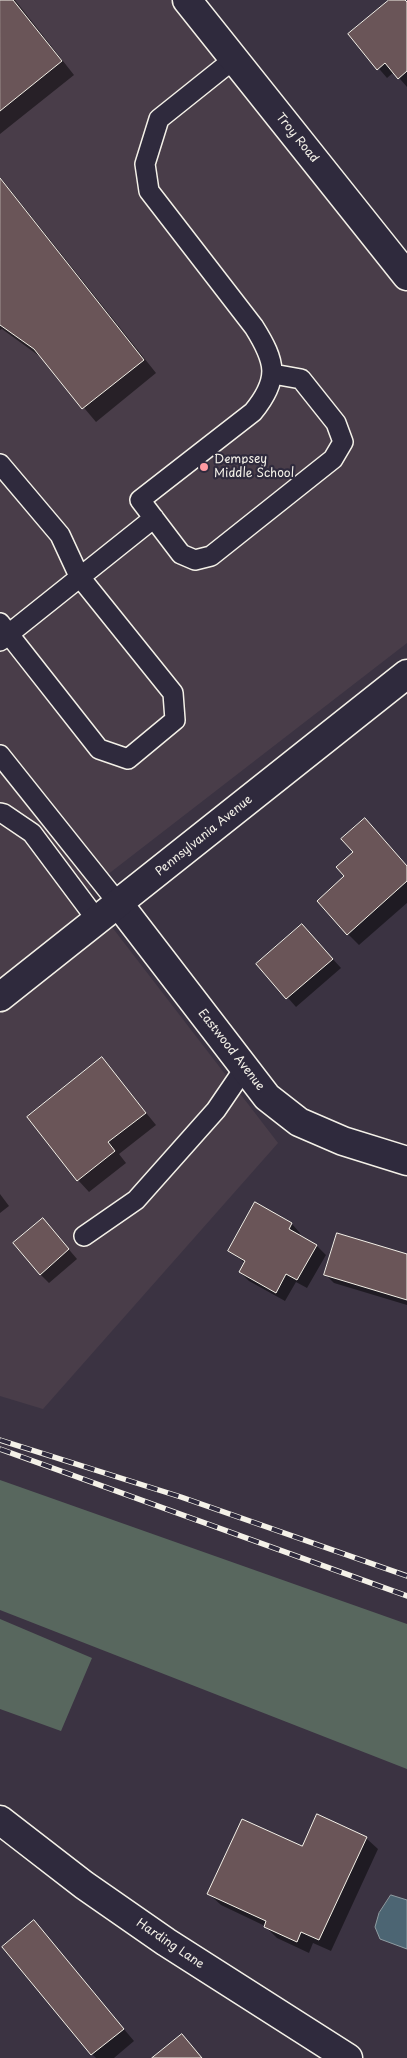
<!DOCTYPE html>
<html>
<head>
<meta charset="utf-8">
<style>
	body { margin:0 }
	canvas { display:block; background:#3b3342 }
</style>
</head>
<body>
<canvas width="407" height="2058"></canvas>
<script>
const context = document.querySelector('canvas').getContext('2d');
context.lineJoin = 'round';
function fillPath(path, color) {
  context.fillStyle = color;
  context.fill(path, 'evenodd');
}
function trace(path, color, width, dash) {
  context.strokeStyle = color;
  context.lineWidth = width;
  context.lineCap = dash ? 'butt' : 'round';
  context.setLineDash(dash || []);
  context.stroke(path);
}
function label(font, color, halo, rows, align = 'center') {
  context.font = font + ' "Playpen Sans",sans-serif';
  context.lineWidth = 4.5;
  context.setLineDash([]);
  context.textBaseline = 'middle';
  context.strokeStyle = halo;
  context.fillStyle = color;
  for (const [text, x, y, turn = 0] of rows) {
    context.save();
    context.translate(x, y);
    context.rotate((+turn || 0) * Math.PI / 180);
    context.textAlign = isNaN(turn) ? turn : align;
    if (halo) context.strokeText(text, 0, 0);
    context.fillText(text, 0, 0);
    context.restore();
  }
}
const built = new Path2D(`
	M0,0H177L407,291V643L85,892L278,1143L43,1409L0,1396Z`);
const green = new Path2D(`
	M0,1480L407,1624V1769L0,1610Z
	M0,1619L92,1658L61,1731L0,1709Z`);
const water = new Path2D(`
	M391,1895L407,1900V1949L380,1939L375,1927L379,1913Z`);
const shadow = new Path2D(`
	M0,0H15L74,75L0,134Z
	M391,0H405L407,2V87L394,72L387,78L350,35Z
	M0,177L156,373L96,422L42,358L2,329L0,330Z
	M376,831L407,866V903L359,945L348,934Z
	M302,925L341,968L296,1007L258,964Z
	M102,1059L156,1125L119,1154L126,1163L89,1192L78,1180Z
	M0,1194L9,1206L0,1213Z
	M256,1204L292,1224L300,1233L299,1236L317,1246L326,1255L307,1288L296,1282L285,1301L249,1281L240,1272L245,1263L229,1251Z
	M43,1219L77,1259L49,1283L40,1274Z
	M407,1255V1305L334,1283L325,1274Z
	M366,1838L378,1849L331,1951L313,1943L309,1953L277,1938L265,1926L221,1905L209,1894L302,1848Z
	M34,1922L134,2041L114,2058H96L92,2054L3,1947Z`);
const building = new Path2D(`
	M0,0H13L62,61L0,111Z
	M389,0H405L407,2V71L398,79L385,63L377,70L348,34Z
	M0,178L144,360L82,409L34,349L0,325Z
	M365,818L407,866V881L347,935L317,901L344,876L336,867L353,852L341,839Z
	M302,924L333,959L286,999L256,964Z
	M102,1057L146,1113L108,1142L115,1151L77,1181L27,1117Z
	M255,1202L292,1223L289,1229L317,1245L297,1280L286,1274L276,1293L239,1272L245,1261L228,1251Z
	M43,1218L69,1249L40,1275L13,1243Z
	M337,1233L407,1254V1300L324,1275Z
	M317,1814L367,1837L319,1940L301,1932L297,1942L264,1927L266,1921L207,1894L242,1819L302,1846Z
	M34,1920L124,2029L91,2055L2,1947Z
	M182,2034L202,2058H152Z`);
const service = new Path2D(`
	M234,59L159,119L145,164L149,191L254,327C276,362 280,379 253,412L140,500L181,554L195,560L211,556L333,459L343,442L336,423L301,379L273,374
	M0,464L60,535L79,576L173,693L175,720L128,759L99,749L0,623
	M0,641L154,518
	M0,755L118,903
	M0,813L4,814L32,833L97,920
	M84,1236L136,1200L216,1110L244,1069`);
const minor = new Path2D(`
	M118,903L267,1097L299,1122L343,1141L407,1161
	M0,1820L84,1885L166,1942L348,2058`);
const tertiary = new Path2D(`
	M187,0L407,276
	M0,997L407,674`);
const rail = new Path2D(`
	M0,1440L181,1497L407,1576
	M0,1449L407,1596`);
const markers = [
	[204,467,5,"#ff9aa2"]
];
const streetNames = [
	["Troy Road",297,138,51],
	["Pennsylvania Avenue",204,836,-39],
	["Eastwood Avenue",231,1050,52],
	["Harding Lane",170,1944,34]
];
const poiNames = [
	["Dempsey",214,460],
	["Middle School",214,474]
];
fillPath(built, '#493d49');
fillPath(green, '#58675e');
fillPath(water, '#4c6573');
trace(water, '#8f9da2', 1);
fillPath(shadow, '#0007');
fillPath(building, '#6a5558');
trace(building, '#f4f1e8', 1);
trace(service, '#f4f1e8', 22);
trace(minor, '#f4f1e8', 31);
trace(tertiary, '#f4f1e8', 31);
trace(service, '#2f2a3d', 19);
trace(minor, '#2f2a3d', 28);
trace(tertiary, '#2f2a3d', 28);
trace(rail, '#f4f1e8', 5.5);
trace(rail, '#2f2a3d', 4, [11]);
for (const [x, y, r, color] of markers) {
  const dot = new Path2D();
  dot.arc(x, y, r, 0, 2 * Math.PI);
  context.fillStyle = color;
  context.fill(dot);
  trace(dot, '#2f2a3d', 2);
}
label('12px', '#f4f1e8', '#2f2a3d', streetNames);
label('12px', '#f4f1e8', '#2f2a3d', poiNames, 'left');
</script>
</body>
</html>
